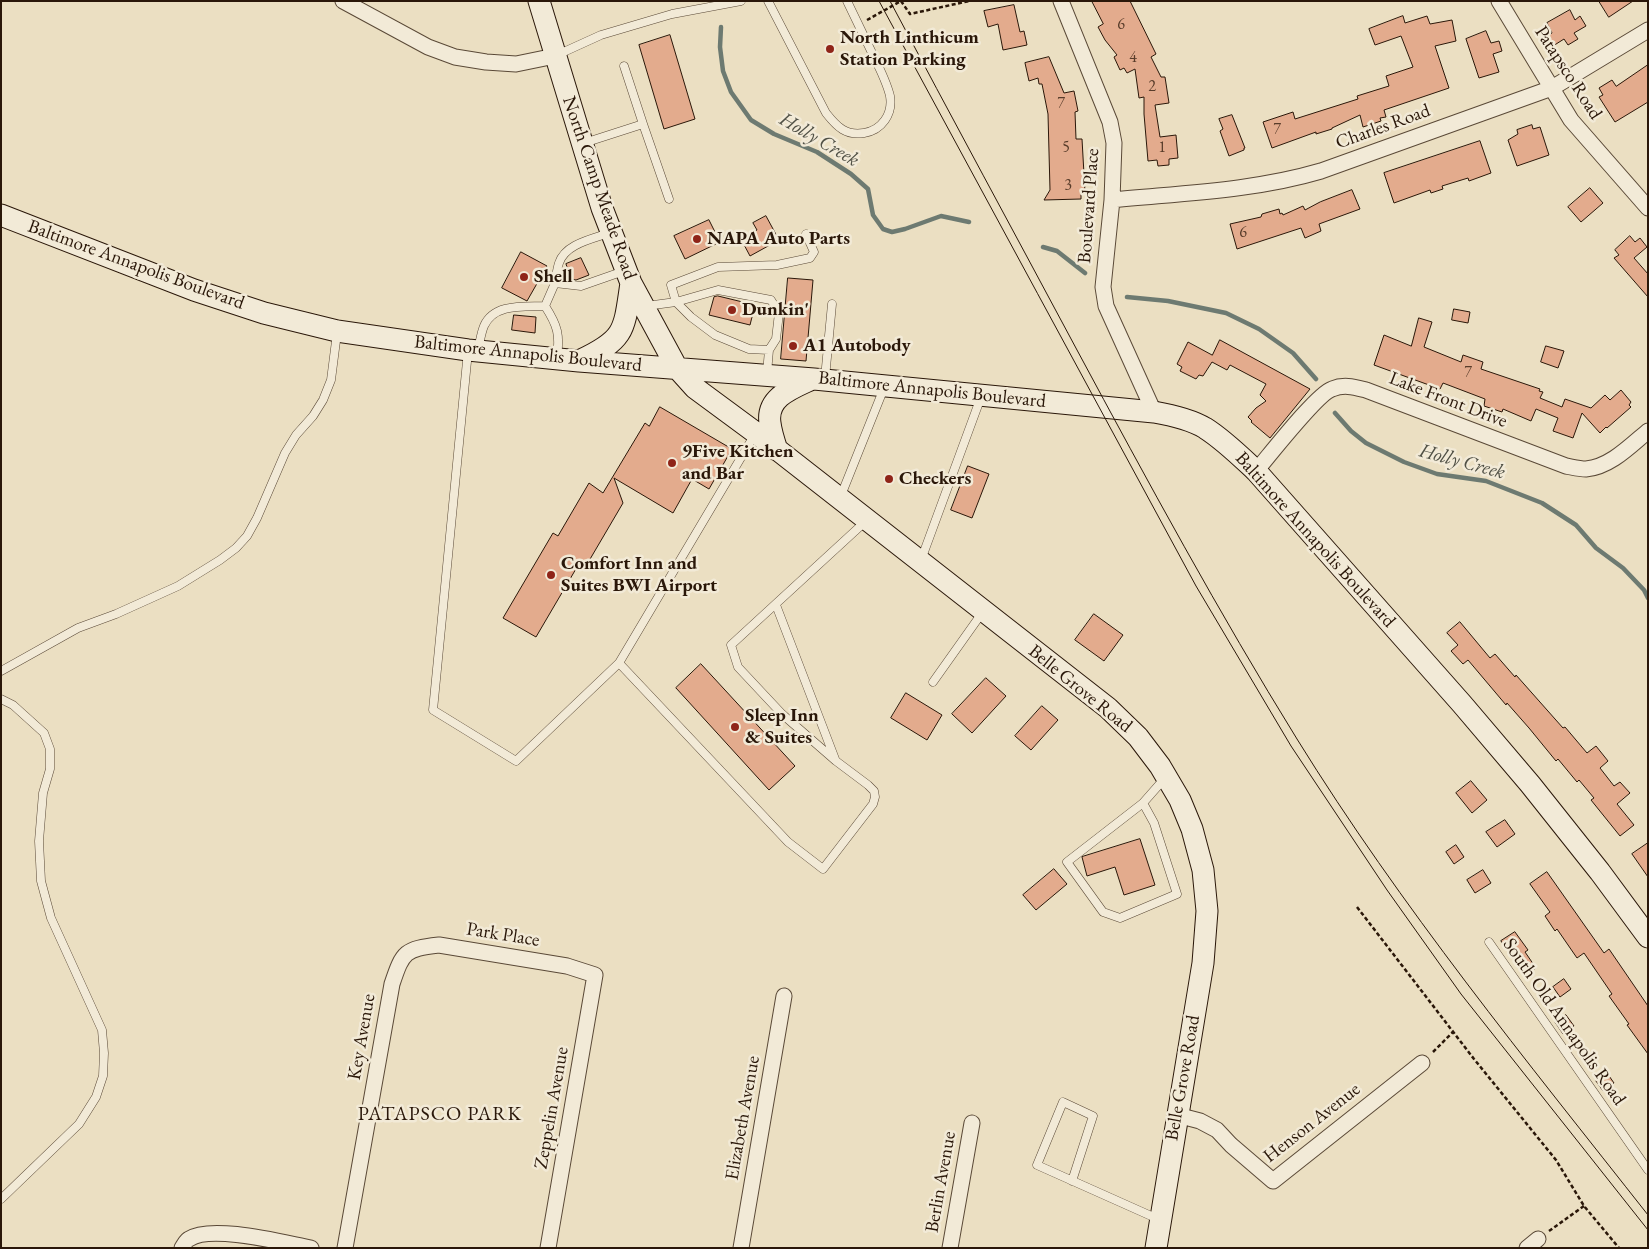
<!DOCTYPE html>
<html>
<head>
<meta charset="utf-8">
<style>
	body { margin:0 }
	#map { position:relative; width:1649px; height:1249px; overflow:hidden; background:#ebdfc2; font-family:"EB Garamond",serif }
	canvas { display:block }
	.frame { position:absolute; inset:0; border:2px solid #2a1709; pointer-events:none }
</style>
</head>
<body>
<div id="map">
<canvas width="1649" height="1249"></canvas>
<div class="frame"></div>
</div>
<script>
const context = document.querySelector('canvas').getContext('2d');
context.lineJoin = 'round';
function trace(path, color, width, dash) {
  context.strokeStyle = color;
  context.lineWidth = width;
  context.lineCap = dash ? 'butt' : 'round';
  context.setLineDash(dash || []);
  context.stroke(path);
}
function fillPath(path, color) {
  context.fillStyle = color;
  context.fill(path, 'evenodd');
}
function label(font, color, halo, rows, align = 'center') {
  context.font = font + ' "EB Garamond",serif';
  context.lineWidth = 5;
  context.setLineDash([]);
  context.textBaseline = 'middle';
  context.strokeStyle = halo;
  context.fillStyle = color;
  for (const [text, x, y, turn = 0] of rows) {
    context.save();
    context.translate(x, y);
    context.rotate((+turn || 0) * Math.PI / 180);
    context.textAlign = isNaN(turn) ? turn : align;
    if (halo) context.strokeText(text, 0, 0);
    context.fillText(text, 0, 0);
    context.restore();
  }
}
const stream = new Path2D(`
	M721,27L720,47L723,71L731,92L751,120L774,134L817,152L851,174L868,189L873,215L883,229L892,232L905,229L941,216L969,222
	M1043,247L1057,251L1085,273
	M1127,297L1168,301L1226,313L1259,329L1293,353L1316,379
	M1335,413L1351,431L1366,443L1404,462L1437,474L1486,481L1542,503L1576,525L1596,548L1623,568L1644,590L1648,598`);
const building = new Path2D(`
	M1092,1H1130L1156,54L1151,57L1161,77H1165L1169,103L1155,105L1160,137L1176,135L1178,158L1169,159V165L1158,166L1157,160L1148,161L1144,114V97L1139,98L1135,69L1127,73L1124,68L1120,70L1114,57L1117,55L1105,40L1098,27L1103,24Z
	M1599,1H1633L1609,17Z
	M1014,5L1020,32L1024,31L1027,45L1003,50L998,24L988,27L984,11Z
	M1570,10L1575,20L1580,16L1586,26L1574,33L1578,39L1568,45L1564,39L1553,46L1547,36L1552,33L1547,23Z
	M1403,16L1405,23L1427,16L1430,24L1452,20L1456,41L1435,46L1449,88L1384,110L1386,117L1380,118L1381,121L1363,127L1360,115L1332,128V129L1316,134V132L1272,148L1263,122L1293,112L1295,119L1358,99L1357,96L1389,86L1386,76L1413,67L1401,36L1375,45L1369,29Z
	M1486,31L1491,43L1499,41L1502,51L1493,54L1499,72L1479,78L1466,39Z
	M670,35L695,119L664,129L639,45Z
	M1049,57L1064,93L1074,91L1078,111L1075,112L1076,139H1082L1085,192H1081V199L1044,200L1050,190L1048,114L1042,84H1039L1038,78L1029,81L1025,63Z
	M1648,65V102L1615,122L1599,97L1603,95L1599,88L1612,80L1616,86Z
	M1232,115L1245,148H1244V150L1229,156L1220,131L1223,129L1219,119Z
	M1532,125L1533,129L1540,127L1549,155L1517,166L1508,140L1518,134L1517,130Z
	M1480,141L1491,173L1469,181L1468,178L1442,186L1443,189L1431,193L1430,190L1394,203L1384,173Z
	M1590,188L1603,203L1581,222L1568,207Z
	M1352,190L1360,209L1319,224L1321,231L1305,238L1301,228L1237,249L1230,224L1261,217L1262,214L1279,209L1280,214L1282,213L1283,215L1303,206L1305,210L1320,202Z
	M766,216L779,240L750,256L741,239L757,230L753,223Z
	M709,220L720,242L685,259L674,236Z
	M1630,236L1635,242L1640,238L1647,247L1634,258L1648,274V297L1614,258L1619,255L1615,250Z
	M521,252L547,266L527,301L502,288Z
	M581,258L589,275L576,280L571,279L566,264Z
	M788,278L813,280L806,361L781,359Z
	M718,296L755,305L750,325L709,315L714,297Z
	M1454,309L1470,312L1468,323L1452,320Z
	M514,315L536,317L535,333L512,330Z
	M1419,318L1432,322L1424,347L1461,362L1463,355L1483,362L1481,369L1540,389L1539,391L1543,392L1540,398L1562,407L1565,399L1591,408L1605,395L1610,400L1621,390L1631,402L1629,405L1631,407L1607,428L1606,427L1600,433L1582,413L1573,438L1553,431L1558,418L1536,409L1531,421L1503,409L1502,412L1484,406L1485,399L1443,383L1440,389L1374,365L1384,335L1411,346Z
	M1220,340L1310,389L1270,438L1251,422L1252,421L1248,417L1256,408L1266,401L1260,395L1266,384L1230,365L1227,370L1212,362L1203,376L1199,375L1196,379L1180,371L1182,367L1177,364L1188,342L1212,355Z
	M1546,346L1564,351L1558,368L1541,362Z
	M660,407L732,449L709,489L692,479L673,513L614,478L623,503L586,566L580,562L536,637L503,618L553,533L558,536L589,483L603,493L645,423L649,426Z
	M968,466L989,474L972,518L951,510Z
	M1094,614L1123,635L1104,661L1075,640Z
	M1460,622L1490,658L1495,654L1515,677L1516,675L1563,728L1565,727L1587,753L1596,746L1608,761L1600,768L1614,786L1620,782L1630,793L1617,804L1634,825L1620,836L1591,800L1594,798L1579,780L1577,782L1558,759L1556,761L1529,728L1507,703L1506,705L1468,660L1463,664L1451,651L1458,645L1447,633Z
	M701,664L795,766L769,790L676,688Z
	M986,678L1006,696L972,733L952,714Z
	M906,693L942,715L927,740L891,718Z
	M1042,706L1058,720L1031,750L1015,736Z
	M1471,781L1487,800L1472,813L1456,793Z
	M1505,820L1515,834L1497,847L1486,832Z
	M1140,839L1155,885L1124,895L1115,867L1087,876L1082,857Z
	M1648,843V877L1632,854Z
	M1456,845L1464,857L1454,864L1446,852Z
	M1054,869L1067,884L1036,910L1023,895Z
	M1483,870L1491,883L1475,893L1467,880Z
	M1547,872L1604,953L1609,949L1648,1006V1054L1627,1025L1629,1024L1609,996L1612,994L1584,953L1577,958L1557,929L1555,931L1545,916L1550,912L1530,884Z
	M1515,932L1528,950L1525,952L1536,968L1525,975L1501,941Z
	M1564,979L1571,989L1560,997L1553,987Z
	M1566,1015L1574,1026L1563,1034L1555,1022Z
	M1607,1073L1614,1083L1603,1091L1596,1081Z`);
const path = new Path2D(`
	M901,1L910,14L969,1
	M867,20L901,1
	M1357,907L1474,1059L1556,1160L1584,1206L1619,1248
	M1433,1052L1453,1032
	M1549,1231L1584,1206`);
const service = new Path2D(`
	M768,1L826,113C837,127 846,136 864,133C882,130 893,114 890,96C887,83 880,69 874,57C865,38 856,20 847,1
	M557,55L601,35L672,14L741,1
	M624,66L643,124
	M584,143L643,124L669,199
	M609,233C592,239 565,244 559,263C557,269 556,277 555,283L581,286L624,271
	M545,306L555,283
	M646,306L676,302L691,317L715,335L749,349L769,350L776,339L779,313L771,300L718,290L676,302L671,285L718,267L777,265L810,258L814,252L806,234
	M478,349C480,342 481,333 484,326C494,303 524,307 545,306C558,326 560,335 557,358
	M468,351L433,710L516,761L619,663L755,434
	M767,373L769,350
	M825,378L832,304
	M840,498L884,388
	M921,560L981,397
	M776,605L835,759
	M619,663L788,842L823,869L873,804L875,797L874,791L868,785L836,761L782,714L738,667L731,645L867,520
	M1,671L78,628L116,614L178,586L220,560L236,548L247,536L257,518L285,453L296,435L313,416L323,400L331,380L337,333
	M933,682L982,613
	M1,699L13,705L44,733L50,749V769L43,793L39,841L41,881L51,918L102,1030L104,1053L103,1076L96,1097L79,1124L1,1199
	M1143,803L1154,823L1177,894L1120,918L1103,912L1067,862L1143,803L1165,778
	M1489,942L1648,1170
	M1072,1181L1093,1116L1063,1102L1037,1165L1158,1219`);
const minor = new Path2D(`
	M343,1L428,47L455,57L486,62L516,64L555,56
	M1061,1L1110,122L1114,143L1112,200L1103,287L1106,306L1154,412
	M1499,1L1571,120L1648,208
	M1112,200C1182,193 1253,191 1321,171L1552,88L1648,30
	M1256,471C1269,456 1317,394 1332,389C1344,384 1354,387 1366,390L1566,466C1572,467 1579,469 1586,469C1610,467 1630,446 1648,431
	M1177,1115L1200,1121L1217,1130L1231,1145L1273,1181L1422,1063
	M182,1248C184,1245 186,1240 189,1239C211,1224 284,1243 311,1248
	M345,1248L392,984C403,951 405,949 439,945L567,966L595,975L548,1248
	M741,1248L784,996
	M950,1248L972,1123
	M1527,1248L1538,1239`);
const secondary = new Path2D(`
	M539,1L602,208L631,283L677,368L695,388L756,433L1108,708L1138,737L1160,766L1180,800L1192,829L1203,870L1207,911L1203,963L1156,1248
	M1,215L194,290L264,313L337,331L468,350L579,361L814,379L1154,412C1171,415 1190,419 1205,428C1224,440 1240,456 1256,471L1462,704L1530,784L1600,872L1648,937
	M581,360C626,339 624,330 631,283
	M777,450C774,441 771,432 770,423C766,397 793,388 812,379`);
const tram = new Path2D(`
	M879,1L1196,586L1291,746L1387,890L1461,994L1648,1230
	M890,1C952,118 1015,234 1077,350C1148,482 1219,613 1297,739C1401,907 1526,1060 1648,1215`);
const markers = [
	[830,49,5,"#8f2418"],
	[697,239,5,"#8f2418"],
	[524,277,5,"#8f2418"],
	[732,310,5,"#8f2418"],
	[793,346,5,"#8f2418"],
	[672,463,5,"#8f2418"],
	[889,479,5,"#8f2418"],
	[551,575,5,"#8f2418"],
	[735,727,5,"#8f2418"]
];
const numberNames = [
	["6",1121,25],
	["4",1133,58],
	["2",1152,87],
	["7",1061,104],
	["7",1277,130],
	["5",1066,148],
	["1",1162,148],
	["3",1068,186],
	["6",1243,233],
	["7",1468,373]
];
const poiNames = [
	["North Linthicum",840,38],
	["Station Parking",840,60],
	["NAPA Auto Parts",707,239],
	["Shell",534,277],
	["Dunkin'",742,310],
	["A1 Autobody",803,346],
	["9Five Kitchen",682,452],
	["and Bar",682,474],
	["Checkers",899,479],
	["Comfort Inn and",561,564],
	["Suites BWI Airport",561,586],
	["Sleep Inn",745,716],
	["& Suites",745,738]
];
const streetNames = [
	["Patapsco Road",1568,73,57],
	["Charles Road",1383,127,-20],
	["North Camp Meade Road",599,188,71],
	["Boulevard Place",1089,206,-86],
	["Baltimore Annapolis Boulevard",136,265,20],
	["Baltimore Annapolis Boulevard",528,354,6],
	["Baltimore Annapolis Boulevard",932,390,6],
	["Lake Front Drive",1448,400,21],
	["Baltimore Annapolis Boulevard",1315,540,48],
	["Belle Grove Road",1080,689,39],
	["Park Place",503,935,9],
	["South Old Annapolis Road",1564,1022,55],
	["Key Avenue",362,1037,-80],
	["Belle Grove Road",1183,1078,-80],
	["Zeppelin Avenue",552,1108,-80],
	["Elizabeth Avenue",743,1118,-80],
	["Henson Avenue",1312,1123,-38],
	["Berlin Avenue",941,1182,-80]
];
const waterNames = [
	["Holly Creek",819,140,30],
	["Holly Creek",1462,462,15]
];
const neighbourhoodNames = [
	["PATAPSCO PARK",440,1115]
];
trace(stream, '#6d7a71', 4.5);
fillPath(building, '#e3ab8d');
trace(building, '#2a1709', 1);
trace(service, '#5a4937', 9);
trace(minor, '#5a4937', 17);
trace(secondary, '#2a1709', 23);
trace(path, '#2a1709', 2.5, [4, 2.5]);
trace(service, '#f2ead7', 8);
trace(minor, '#f2ead7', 15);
trace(secondary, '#f2ead7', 21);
trace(tram, '#2a1709', 1);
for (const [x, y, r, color] of markers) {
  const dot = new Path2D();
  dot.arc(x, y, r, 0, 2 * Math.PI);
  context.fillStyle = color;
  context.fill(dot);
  trace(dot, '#f2ead7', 2);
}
label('16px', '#583c2a', null, numberNames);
label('bold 19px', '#2a1709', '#f2ead7', poiNames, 'left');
label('19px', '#2a1709', '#f2ead7', streetNames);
label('italic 20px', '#515146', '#f2ead7', waterNames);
context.letterSpacing = '1px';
label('20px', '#2a1709', '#f2ead7', neighbourhoodNames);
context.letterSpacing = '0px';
</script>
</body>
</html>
